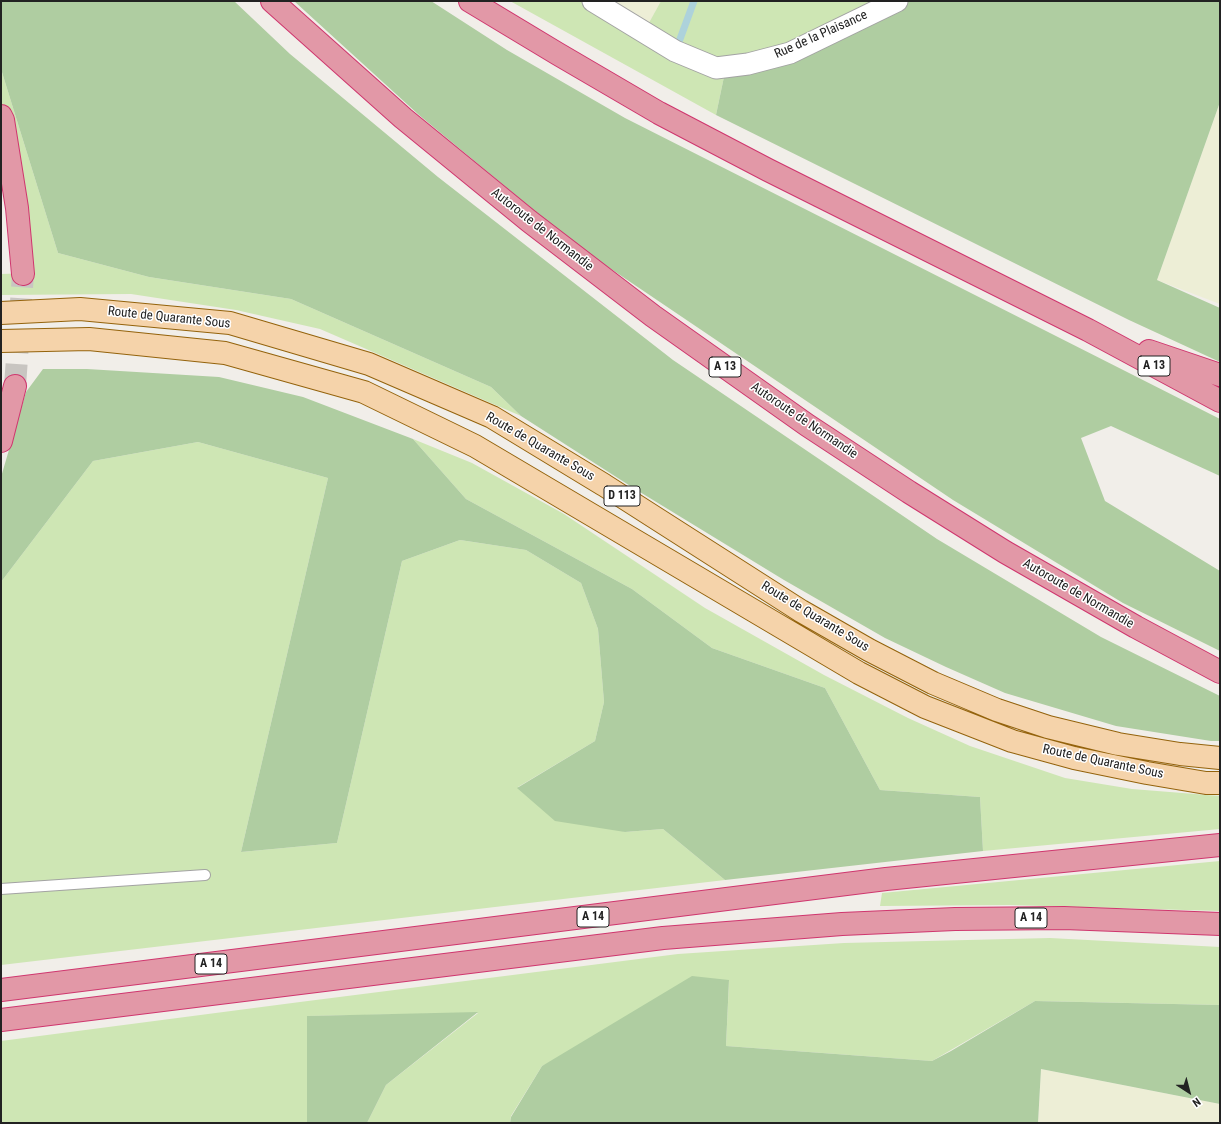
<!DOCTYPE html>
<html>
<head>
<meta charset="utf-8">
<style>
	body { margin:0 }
	#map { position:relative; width:1221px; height:1124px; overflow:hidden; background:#f1eee9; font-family:"Roboto Condensed",sans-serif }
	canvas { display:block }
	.frame { position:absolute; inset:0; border:2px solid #222; pointer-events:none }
	.north { position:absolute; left:1169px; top:1072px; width:40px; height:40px; -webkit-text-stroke:3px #fff; paint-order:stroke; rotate:144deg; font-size:11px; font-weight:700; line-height:16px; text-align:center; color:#222 }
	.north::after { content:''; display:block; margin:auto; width:14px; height:18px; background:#222; clip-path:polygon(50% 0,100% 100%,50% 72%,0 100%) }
</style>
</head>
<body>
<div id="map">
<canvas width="1221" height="1124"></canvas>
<div class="frame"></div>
<div class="north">N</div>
</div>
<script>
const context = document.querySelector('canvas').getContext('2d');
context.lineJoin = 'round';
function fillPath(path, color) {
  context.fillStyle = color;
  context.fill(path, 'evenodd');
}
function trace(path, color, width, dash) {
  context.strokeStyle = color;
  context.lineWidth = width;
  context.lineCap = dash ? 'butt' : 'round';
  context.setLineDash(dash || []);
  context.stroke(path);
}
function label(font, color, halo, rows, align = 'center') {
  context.font = font + ' "Roboto Condensed",sans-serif';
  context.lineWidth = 3;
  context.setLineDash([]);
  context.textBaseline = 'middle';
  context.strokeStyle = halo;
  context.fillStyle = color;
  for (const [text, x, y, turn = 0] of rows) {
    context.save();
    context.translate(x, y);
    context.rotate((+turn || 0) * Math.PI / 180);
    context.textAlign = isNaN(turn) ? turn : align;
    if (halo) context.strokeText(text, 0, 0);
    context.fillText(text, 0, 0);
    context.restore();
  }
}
const farmland = new Path2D(`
	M600,1H661L645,30Z
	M1220,102V304L1157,280Z
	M1041,1069L1220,1104V1123H1038Z`);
const grass = new Path2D(`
	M510,1H600L645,30L661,1H885L725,72L716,115Z
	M1,69L58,253L149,277L291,299L491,387L521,416L320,329L236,310L131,294L1,295V274L31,273L11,133L1,101Z
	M413,439L472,463L564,514L705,608L824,675L908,718L970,746L1065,778L1132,789L1220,796V829L983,851L980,797L880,790L825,688L712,648L632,589L466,499Z
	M198,442L328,478L241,852L337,843L402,561L460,540L526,550L581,583L598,629L604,702L595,741L518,787L625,832L663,829L725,880L1,965V582L93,461Z
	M1220,861V911L1010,905L880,906L882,893Z
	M1050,938L1220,947V1005L1035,1001L932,1061L726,1046L729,981L542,1066L511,1116L510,1123H367L386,1085L478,1013L307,1016V1123H1V1041L300,1002L678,954L844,943Z`);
const forest = new Path2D(`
	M1,1H234L290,54L438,177L673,360L937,539L1101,637L1220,696V741H1211L1116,726L1005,693L946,667L885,638L784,580L635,489L521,416L491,387L291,299L149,277L58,253L1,69Z
	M294,1H431L507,50L625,118L1220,419V476L1111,426L1081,438L1105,501L1220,571V651L1123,603L953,500L577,246L419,115Z
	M885,1H1220V102L1157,280L1220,308V362L1129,320L716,115L725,72Z
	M43,369H87L219,377L303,397L413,439L466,499L632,589L712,648L825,688L880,790L980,797L983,851L725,880L663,829L625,832L555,821L517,788L595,741L604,702L598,629L581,583L526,550L460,540L402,561L337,843L241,852L328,478L198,442L93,461L1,582V477L26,392Z
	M692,976L729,980L726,1046L932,1061L951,1051L1035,1001L1220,1005V1104L1041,1069L1038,1123H510L511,1117L542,1066Z
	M478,1012L386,1085L367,1123H307V1016Z`);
const stream = new Path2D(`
	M676,50L694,1`);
const highwayTunnel = new Path2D(`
	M15,386L23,274`);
const lane = new Path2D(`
	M1,889L205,875`);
const street = new Path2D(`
	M593,1L675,51L716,68L748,64L790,53L897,1`);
const primary = new Path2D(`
	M1,313L80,309L230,323L369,364L492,417L604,485L801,611L869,650L933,683L997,710L1048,727L1118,744L1180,754L1220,758
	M1,341L89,339L225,353L364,392L475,446L859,673L925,707L1012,741L1074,758L1147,773L1206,783H1220`);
const highway = new Path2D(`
	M272,1L403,118L529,221L653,316L807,425L909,492L1005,552L1136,627L1220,672
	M470,1L558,54L659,113L768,170L1088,330L1220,401
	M1,116L3,120L17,208L23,274
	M1149,351L1220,375
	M1,441L15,386
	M1,990L886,879L1220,845
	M1,1020L663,938L842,924L955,919L1064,918L1220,924`);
const shields = [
	[1154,366,32],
	[725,367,32],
	[622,496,36],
	[593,917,32],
	[1031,918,32],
	[211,964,32]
];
const shieldNames = [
	["A 13",1154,366],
	["A 13",725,367],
	["D 113",622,496],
	["A 14",593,917],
	["A 14",1031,918],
	["A 14",211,964]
];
const streetNames = [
	["Rue de la Plaisance",821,35,-24],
	["Autoroute de Normandie",542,230,38],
	["Route de Quarante Sous",169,318,6],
	["Autoroute de Normandie",804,421,34],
	["Route de Quarante Sous",540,447,30],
	["Autoroute de Normandie",1078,594,30],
	["Route de Quarante Sous",815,617,31],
	["Route de Quarante Sous",1103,762,12]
];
fillPath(farmland, '#edeed6');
fillPath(grass, '#cee6b4');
fillPath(forest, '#afcda1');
trace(stream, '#add2db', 7);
trace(highwayTunnel, '#c8c5c1', 22, [22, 11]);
trace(lane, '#a3a3a3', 12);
trace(street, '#a3a3a3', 23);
trace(primary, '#94630c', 24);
trace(highway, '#cf366e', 24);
trace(lane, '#fff', 10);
trace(street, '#fff', 21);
trace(primary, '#f5d3aa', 22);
trace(highway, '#e298a7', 22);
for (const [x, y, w] of shields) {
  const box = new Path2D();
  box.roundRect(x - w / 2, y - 10, w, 20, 3);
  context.fillStyle = '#fff';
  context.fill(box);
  trace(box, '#222', 1);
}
label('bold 12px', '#222', null, shieldNames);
label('13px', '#222', '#fff', streetNames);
</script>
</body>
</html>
